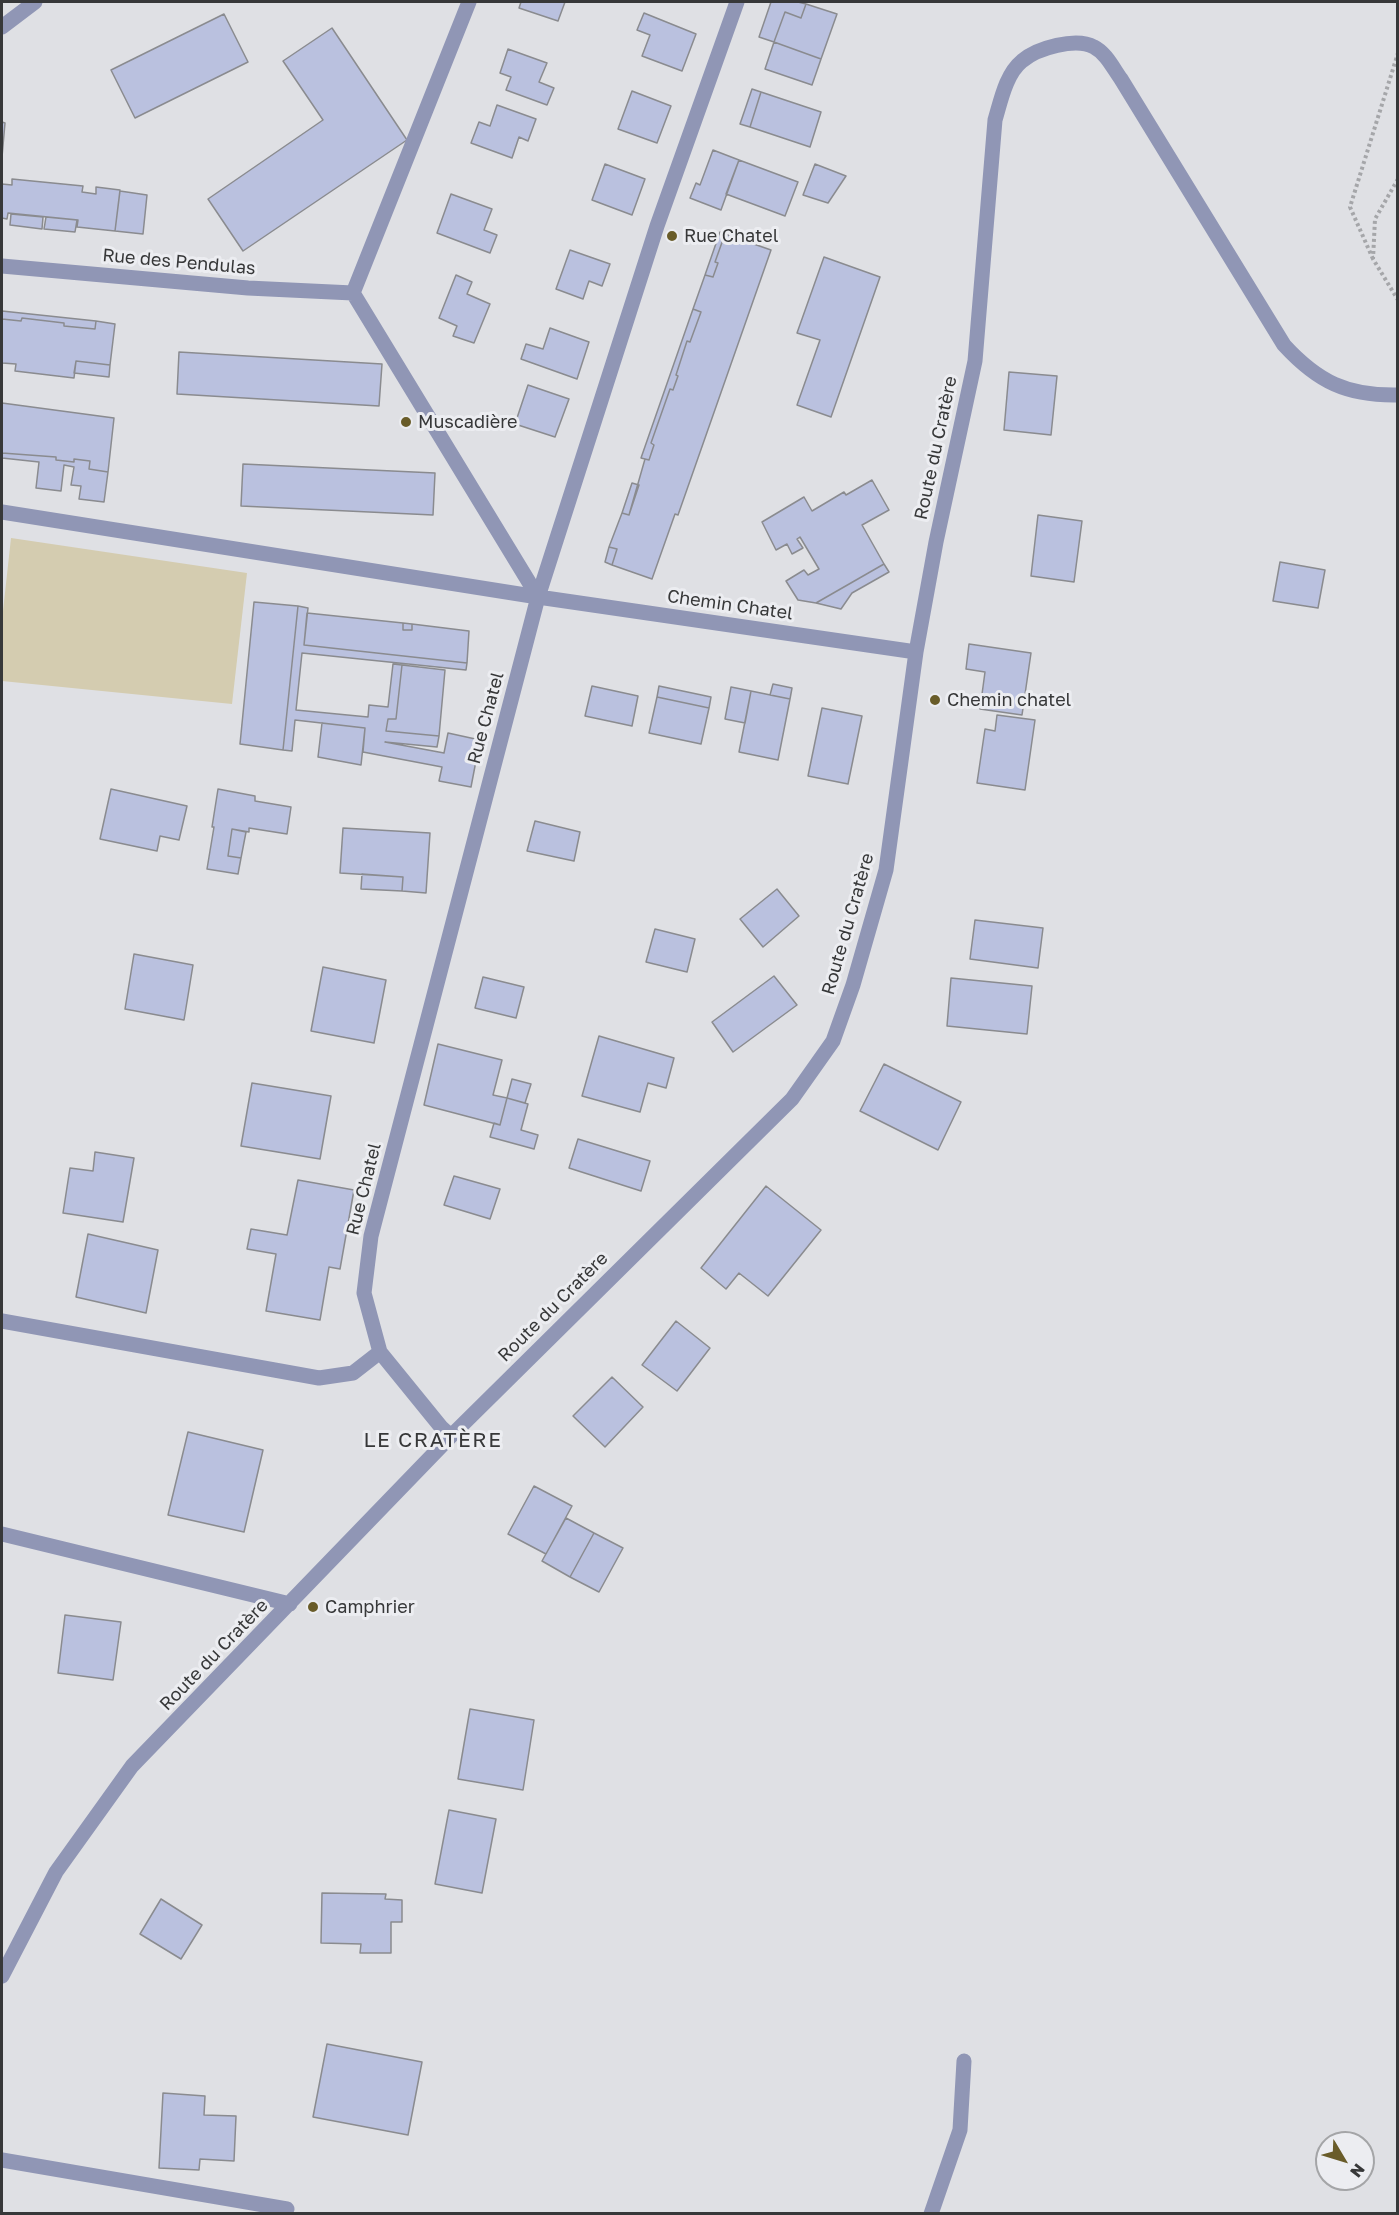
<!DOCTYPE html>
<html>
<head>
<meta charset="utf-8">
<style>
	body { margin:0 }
	#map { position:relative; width:1399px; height:2215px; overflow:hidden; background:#dfe0e4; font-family:"Golos Text",sans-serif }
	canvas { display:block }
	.frame { position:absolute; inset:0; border:3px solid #373839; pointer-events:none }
	.north { position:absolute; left:1315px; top:2131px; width:60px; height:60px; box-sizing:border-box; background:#ecedf1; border:2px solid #a4a5a7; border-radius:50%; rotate:128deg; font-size:16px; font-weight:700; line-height:24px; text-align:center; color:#373839 }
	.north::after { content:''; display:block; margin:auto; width:21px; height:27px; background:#695c29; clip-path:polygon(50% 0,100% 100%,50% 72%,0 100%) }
</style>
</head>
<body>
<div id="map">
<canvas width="1399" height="2215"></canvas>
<div class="frame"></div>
<div class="north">N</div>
</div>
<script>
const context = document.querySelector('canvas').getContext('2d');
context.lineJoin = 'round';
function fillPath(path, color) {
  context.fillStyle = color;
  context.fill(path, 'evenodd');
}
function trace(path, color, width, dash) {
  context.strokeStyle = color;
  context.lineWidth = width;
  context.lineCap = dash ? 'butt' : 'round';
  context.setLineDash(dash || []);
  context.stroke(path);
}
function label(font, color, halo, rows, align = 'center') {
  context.font = font + ' "Golos Text",sans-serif';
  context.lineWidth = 6;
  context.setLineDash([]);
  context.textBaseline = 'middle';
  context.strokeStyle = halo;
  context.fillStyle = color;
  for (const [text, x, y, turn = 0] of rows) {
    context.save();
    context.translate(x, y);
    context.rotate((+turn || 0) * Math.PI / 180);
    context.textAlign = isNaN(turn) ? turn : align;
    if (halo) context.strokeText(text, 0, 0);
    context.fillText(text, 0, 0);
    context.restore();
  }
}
const green = new Path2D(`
	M11,538L247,573L232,704L2,681V620Z`);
const building = new Path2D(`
	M521,2H565L558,21L519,8Z
	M771,2H798L806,4L801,18L785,12L774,42L759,37Z
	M806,4L837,14L821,59L774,42L785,12L801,18Z
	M644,13L696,34L682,71L642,56L650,35L637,30Z
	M224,14L248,62L135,118L111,70Z
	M332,28L407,140L243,251L208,199L323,120L283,61Z
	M774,42L821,59L812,85L765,69Z
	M508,49L547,63L539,82L554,88L547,105L506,90L511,77L500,73Z
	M752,89L761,92L750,127L740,124Z
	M632,91L671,106L657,143L618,129Z
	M761,92L821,112L810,147L750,127Z
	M497,105L536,119L528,141L519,137L512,158L471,143L479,122L490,126Z
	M2,122L5,123L2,157Z
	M713,150L739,160L721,210L690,198L696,183L700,185Z
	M739,160L798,182L785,216L726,194Z
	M605,164L645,179L632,215L592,200Z
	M815,164L846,176L828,203L803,195Z
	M12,179L83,186L82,192L96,194V187L120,190L115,231L77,227L78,220L8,213L7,219L2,218V184L12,185Z
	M120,191L147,195L143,234L115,231Z
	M451,194L492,209L484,230L497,235L490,253L437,233Z
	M11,214L43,217L42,229L10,225Z
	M46,217L77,220L75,232L44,229Z
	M720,232L725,234L715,262L718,263L713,277L705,275Z
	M725,234L771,250L678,515L675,514L652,579L612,565L617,549L609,547L622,513L629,515L645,459L649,460L654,445L651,443L670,389L673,390L678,376L676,375L687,341L690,342L701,312L693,309L705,275L713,277L718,263L715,262Z
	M570,250L610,264L602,286L589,281L583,299L556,289Z
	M824,257L880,277L831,417L797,405L820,340L797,333Z
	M456,275L472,282L467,294L490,304L474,343L453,336L457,326L439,318Z
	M693,309L701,312L690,342L687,341L676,375L678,376L673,390L670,389L651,443L654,445L649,460L641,458Z
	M2,311L96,321L95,329L64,326V323L22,318L21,321L2,319Z
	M22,318L64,323V326L95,329L96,321L115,324L110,365L76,361L74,378L15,371L16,364L2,363V319L21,321Z
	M550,328L589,342L577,379L521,359L526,344L543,349Z
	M179,352L382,364L379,406L177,394Z
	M76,361L110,365L109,377L74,373Z
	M1009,372L1057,376L1051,435L1004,430Z
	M528,385L569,399L555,437L515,424Z
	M2,403L114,418L108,472L89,469L90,461L74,459V462L56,460V457L2,453Z
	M2,453L56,457V460L74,462V459L90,461L89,469L108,472L104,502L79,499L81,486L71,485L74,467L64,465L61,491L36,488L39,462L2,458Z
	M243,464L435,473L433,515L241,506Z
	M872,480L889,510L862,525L884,564L816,603L798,600L786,581L804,570L808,575L819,569L800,537L797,539L803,548L792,554L787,544L776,550L762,522L804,497L812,511L844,492L846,495Z
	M632,483L639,485L629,515L622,513Z
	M1038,515L1082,521L1074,582L1031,576Z
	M609,547L617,549L612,565L605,562Z
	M1280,562L1325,570L1318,608L1273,601Z
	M884,564L889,572L852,593L841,609L816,603Z
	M254,602L298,606L283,750L240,744Z
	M298,606L308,608L304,645L467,663L466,670L302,653L296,710L368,717L369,705L388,707L393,664L402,665L396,719H388L386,731L439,736L437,747L385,742L444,753L448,733L480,740L471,787L439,781L442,767L363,752L365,728L295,720L292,751L283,750Z
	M307,613L403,623V630H412V624L469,631L467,663L304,645Z
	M403,623L412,624V630H403Z
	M969,644L1031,653L1022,715L980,709L985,672L966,669Z
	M402,665L445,670L439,736L386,731L388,719H396Z
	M773,684L792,688L790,699L770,695Z
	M592,686L638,696L632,726L585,716Z
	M659,686L711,697L709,708L657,697Z
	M731,687L751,691L745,723L725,719Z
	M751,691L790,699L778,760L739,752Z
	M657,697L709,708L701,744L649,733Z
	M822,708L862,716L848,784L808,776Z
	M997,715L1035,720L1025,790L977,783L985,729L995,731Z
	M322,723L365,728L361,765L318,757Z
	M111,789L187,806L179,840L160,836L157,851L100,839Z
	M218,789L255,796V801L291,807L287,834L249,828V832L232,829L228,856L241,858L238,874L207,869L214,827H212Z
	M535,821L580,832L574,861L527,851Z
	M343,828L430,833L426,893L402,891L403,877L340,873Z
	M232,829L246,832L241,858L228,856Z
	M362,874L403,877L402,891L361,889Z
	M777,889L799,916L763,947L740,919Z
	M975,920L1043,928L1038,968L970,959Z
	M655,929L695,939L687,972L646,962Z
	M134,954L193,965L184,1020L125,1009Z
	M323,967L386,980L374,1043L311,1031Z
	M774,976L797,1005L733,1052L712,1022Z
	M483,977L524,987L516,1018L475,1008Z
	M951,978L1032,986L1027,1034L947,1026Z
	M599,1036L674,1058L666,1088L648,1083L640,1112L582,1096Z
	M438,1044L502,1060L493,1095L507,1098L500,1125L424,1105Z
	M884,1064L961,1102L938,1150L860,1111Z
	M512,1079L531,1084L525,1103L507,1098Z
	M252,1083L331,1096L320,1159L241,1146Z
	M507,1098L528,1104L521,1130L538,1135L534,1149L490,1137L494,1123L500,1125Z
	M578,1139L650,1161L641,1191L569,1168Z
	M95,1152L134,1158L123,1222L63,1213L70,1168L93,1171Z
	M454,1176L500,1189L490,1219L444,1205Z
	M298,1180L354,1190L340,1269L329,1267L320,1320L266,1311L276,1254L247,1249L251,1229L287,1235Z
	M766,1186L821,1230L768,1296L739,1273L726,1289L701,1268Z
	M88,1234L158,1250L146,1313L76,1297Z
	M676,1321L710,1348L677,1391L642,1365Z
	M612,1377L643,1407L605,1447L573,1416Z
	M188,1432L263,1450L244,1532L168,1515Z
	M534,1486L572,1506L546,1554L508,1534Z
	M566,1518L594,1533L570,1577L542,1561Z
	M594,1533L623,1548L599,1592L570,1577Z
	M65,1615L121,1622L113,1680L58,1673Z
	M470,1709L534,1720L523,1790L458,1779Z
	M449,1810L496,1819L482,1893L435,1884Z
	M322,1893L386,1894L385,1899L402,1900V1922H391V1953H360L361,1944L321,1943Z
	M161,1899L202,1925L181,1959L140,1934Z
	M327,2044L422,2062L408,2135L313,2117Z
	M163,2093L205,2096L204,2115L236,2116L234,2161L200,2159L199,2170L159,2168Z`);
const path = new Path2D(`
	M1398,179L1375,219L1373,259L1398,300
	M1373,259L1350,207L1398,53`);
const minor = new Path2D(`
	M2,27L35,2
	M2,266L248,288L353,293
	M353,293L538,597
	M353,293L469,2
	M2,512L538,597L916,652
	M2,1321L319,1378L353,1373L380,1352
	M451,1436L441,1427L380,1352L364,1293L371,1236L538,597L657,226L737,2
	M2,1534L290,1604
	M2,1976L56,1872L132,1766L451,1436L792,1099L833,1041L853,985L886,870L916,652L936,542L975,361L995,120C1001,100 1006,74 1022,61C1037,48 1076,37 1094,47C1106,53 1113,68 1121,79L1284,345C1318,382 1347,396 1398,395
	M2,2160L287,2209
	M931,2214L960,2130L964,2061`);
const markers = [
	[672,236,6,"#695c29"],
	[406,422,6,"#695c29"],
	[935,700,6,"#695c29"],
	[313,1607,6,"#695c29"]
];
const poiNames = [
	["Rue Chatel",684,236],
	["Muscadière",418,422],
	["Chemin chatel",947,700],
	["Camphrier",325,1607]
];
const streetNames = [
	["Rue des Pendulas",179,262,5],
	["Route du Cratère",936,448,-78],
	["Chemin Chatel",730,605,8],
	["Rue Chatel",486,718,-75],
	["Route du Cratère",848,924,-74],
	["Rue Chatel",364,1189,-76],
	["Route du Cratère",553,1307,-45],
	["Route du Cratère",214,1655,-46]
];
const quarterNames = [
	["LE CRATÈRE",433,1440]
];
fillPath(green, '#d4ccb0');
fillPath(building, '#bac1df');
trace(building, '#8a8b8f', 1.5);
trace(path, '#a5a6a9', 4, [3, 3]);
trace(minor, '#9096b5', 15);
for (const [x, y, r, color] of markers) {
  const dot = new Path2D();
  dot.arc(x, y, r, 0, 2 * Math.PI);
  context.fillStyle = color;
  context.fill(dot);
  trace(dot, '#ecedf1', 2);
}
label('18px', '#373839', '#ecedf1', poiNames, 'left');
label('18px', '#373839', '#ecedf1', streetNames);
context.letterSpacing = '1.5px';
label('21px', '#373839', '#ecedf1', quarterNames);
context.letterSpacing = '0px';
</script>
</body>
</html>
